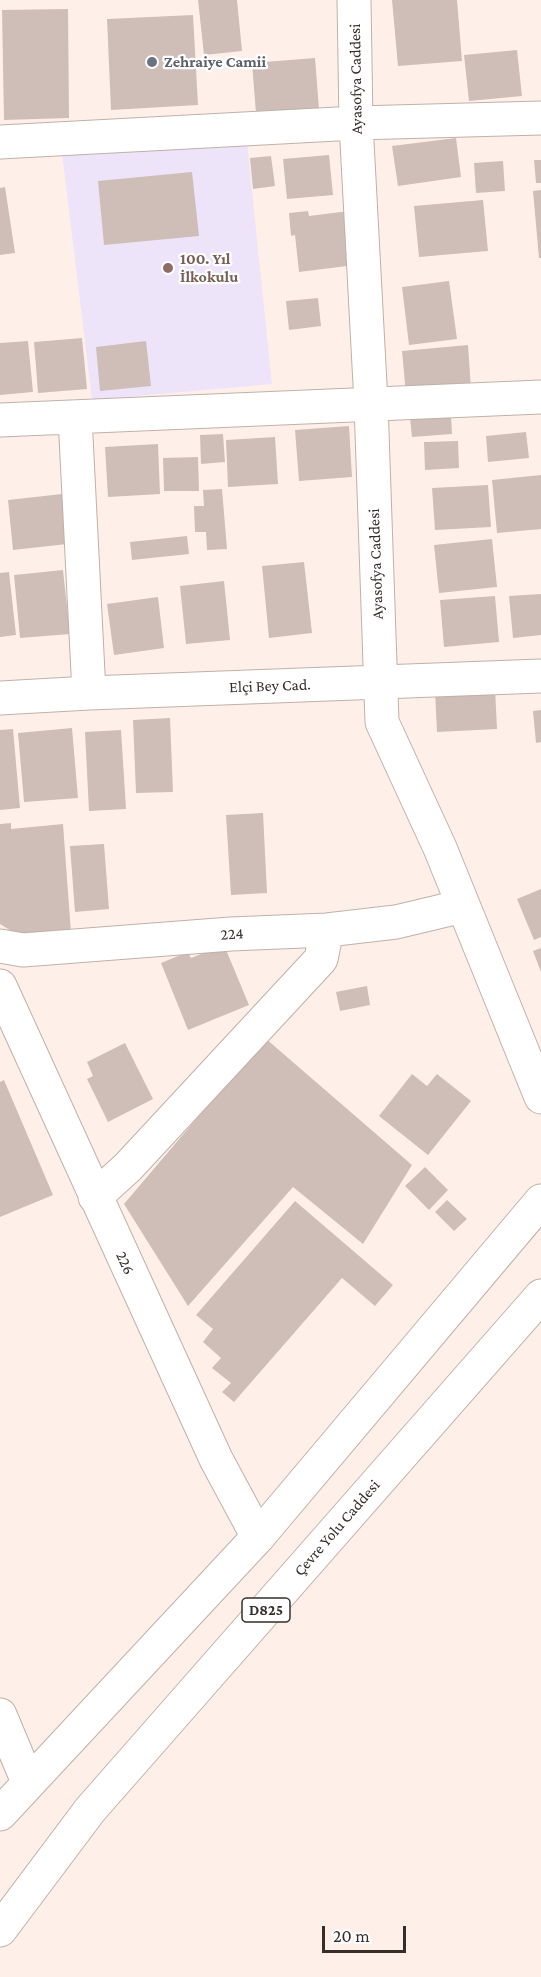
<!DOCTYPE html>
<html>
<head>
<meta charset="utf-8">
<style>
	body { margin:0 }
	#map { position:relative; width:541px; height:1977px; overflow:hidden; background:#fef0e9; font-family:"Crimson Pro",serif }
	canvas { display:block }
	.scale { position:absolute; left:322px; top:1926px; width:84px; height:27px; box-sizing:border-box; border:3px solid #352e2b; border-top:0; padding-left:8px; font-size:18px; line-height:21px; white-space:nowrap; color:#352e2b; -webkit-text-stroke:4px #fff; paint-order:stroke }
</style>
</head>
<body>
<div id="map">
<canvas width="541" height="1977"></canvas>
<div class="scale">20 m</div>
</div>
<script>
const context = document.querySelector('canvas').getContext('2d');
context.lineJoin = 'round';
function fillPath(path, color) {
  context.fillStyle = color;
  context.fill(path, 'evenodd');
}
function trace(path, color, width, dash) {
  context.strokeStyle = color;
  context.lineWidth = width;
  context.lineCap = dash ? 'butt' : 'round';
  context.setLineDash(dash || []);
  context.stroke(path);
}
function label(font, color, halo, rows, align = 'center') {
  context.font = font + ' "Crimson Pro",serif';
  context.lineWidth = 4.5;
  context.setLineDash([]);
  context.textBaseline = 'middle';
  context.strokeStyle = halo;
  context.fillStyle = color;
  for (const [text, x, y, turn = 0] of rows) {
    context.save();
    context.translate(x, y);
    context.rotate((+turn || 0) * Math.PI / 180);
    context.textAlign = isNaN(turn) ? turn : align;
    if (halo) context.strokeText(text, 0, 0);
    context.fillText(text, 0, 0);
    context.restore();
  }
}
const education = new Path2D(`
	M247,142L272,384L92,400L62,153Z`);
const building = new Path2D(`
	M198,0H237L242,51L204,55Z
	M392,0H457L462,61L398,66Z
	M68,9L69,118L4,120L2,10Z
	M193,15L198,105L111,110L107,19Z
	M517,50L522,96L469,101L464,55Z
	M315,58L319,109L256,113L252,63Z
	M456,138L461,177L398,186L392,146Z
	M329,155L333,195L287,199L283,159Z
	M271,156L275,186L253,189L250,158Z
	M534,160H541V183H536Z
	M503,161L505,191L476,193L474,163Z
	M192,172L199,236L104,245L98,181Z
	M5,187L15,253L0,255V188Z
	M541,190V258H539L533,191Z
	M483,200L488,251L419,257L414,206Z
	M308,211L309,216L349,211L355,265L299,272L295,235L291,236L289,213Z
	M449,281L457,339L409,345L402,287Z
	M318,298L321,326L289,330L286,301Z
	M82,338L87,389L38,393L34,342Z
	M28,341L33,392L0,395V343Z
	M146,341L151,386L100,391L96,347Z
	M468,345L471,389L406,395L402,351Z
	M451,415L452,434L412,437L410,418Z
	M349,426L352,477L299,481L295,430Z
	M526,432L529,458L488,462L486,436Z
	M223,434L225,462L201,464L200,435Z
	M275,437L278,484L228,487L226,440Z
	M458,441L459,468L425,470L424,442Z
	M158,444L160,494L108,497L105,447Z
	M198,457L199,491H164L163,458Z
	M541,475V529L497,533L492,480Z
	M488,485L491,527L435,530L432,488Z
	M222,489L227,549L207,550L206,532H195L194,506H204L203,490Z
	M71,493L76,543L13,550L8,500Z
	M187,536L189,554L132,560L130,542Z
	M492,539L497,587L439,593L434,545Z
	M304,562L312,633L269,638L262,566Z
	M63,570L70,634L20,638L14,575Z
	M9,572L16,635L0,637V573Z
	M224,581L230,640L186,644L180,586Z
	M541,594V635L513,638L509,596Z
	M495,596L499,642L444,647L440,600Z
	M158,597L164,648L114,655L107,604Z
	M495,688L497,729L437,732L435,691Z
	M541,710V742L536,743L533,711Z
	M170,718L173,792L136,793L133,720Z
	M72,728L78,798L24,802L18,733Z
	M13,729L20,808L0,810V730Z
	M121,730L126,809L89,811L85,732Z
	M263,813L267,893L231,895L226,815Z
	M11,823V829L63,824L71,933L21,937L0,924V824Z
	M104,844L109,909L75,912L70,846Z
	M541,889V937L534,940L517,899Z
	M224,945L249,1005L188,1030L161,963L188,952L191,958Z
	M541,948V972L533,951Z
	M367,986L370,1005L340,1011L336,992Z
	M265,1038L412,1165L363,1244L293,1187L188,1306L124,1204Z
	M125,1043L153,1099L108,1122L87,1079L93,1076L87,1062Z
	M412,1074L427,1086L437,1074L471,1101L428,1155L379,1116Z
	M4,1080L53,1195L0,1217V1082Z
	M425,1167L448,1190L429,1210L405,1186Z
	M447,1200L467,1219L454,1231L435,1212Z
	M295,1201L393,1285L375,1306L342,1278L234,1402L222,1392L231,1383L212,1368L221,1358L203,1342L213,1329L196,1315Z`);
const minor = new Path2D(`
	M354,0L356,123L371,403L382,722L440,848L541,1097
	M0,142L356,123L541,118
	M75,417L89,693
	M0,420L541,397
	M0,698L89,693L541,676
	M0,946L23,950L231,934L327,930L396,922L463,906
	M0,986L216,1459L258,1537
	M95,1197L128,1167L321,959L327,930
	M0,1715L28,1782`);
const highway = new Path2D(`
	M0,1814L258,1537L541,1201
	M0,1930L90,1810L541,1296`);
const markers = [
	[152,62,6,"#6b7280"],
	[168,268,6,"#8d6e63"]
];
const shields = [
	[266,1610,48]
];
const shieldNames = [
	["D825",266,1610]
];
const worshipNames = [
	["Zehraiye Camii",164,62]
];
const streetNames = [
	["Ayasofya Caddesi",356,79,-91],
	["Ayasofya Caddesi",376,564,-92],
	["Elçi Bey Cad.",270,686,-2],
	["224",232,934,-4],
	["226",125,1263,65],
	["Çevre Yolu Caddesi",337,1528,-49]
];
const educationNames = [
	["100. Yıl",180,259],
	["İlkokulu",180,277]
];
fillPath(education, '#eee4f9');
fillPath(building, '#cfbdb8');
trace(minor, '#c0b0a8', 35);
trace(highway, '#c0b0a8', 35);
trace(minor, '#fff', 33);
trace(highway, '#fff', 33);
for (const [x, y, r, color] of markers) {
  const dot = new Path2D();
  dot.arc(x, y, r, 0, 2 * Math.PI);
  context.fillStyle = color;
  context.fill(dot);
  trace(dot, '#fff', 2);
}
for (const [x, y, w] of shields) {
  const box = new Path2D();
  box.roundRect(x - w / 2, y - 12, w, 24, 4.5);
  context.fillStyle = '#fff';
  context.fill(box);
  trace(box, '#352e2b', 1.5);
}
label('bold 15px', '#352e2b', null, shieldNames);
label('bold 16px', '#5b616d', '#fff', worshipNames, 'left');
label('16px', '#352e2b', '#fff', streetNames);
label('bold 16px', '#785e54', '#fff', educationNames, 'left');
</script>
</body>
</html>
